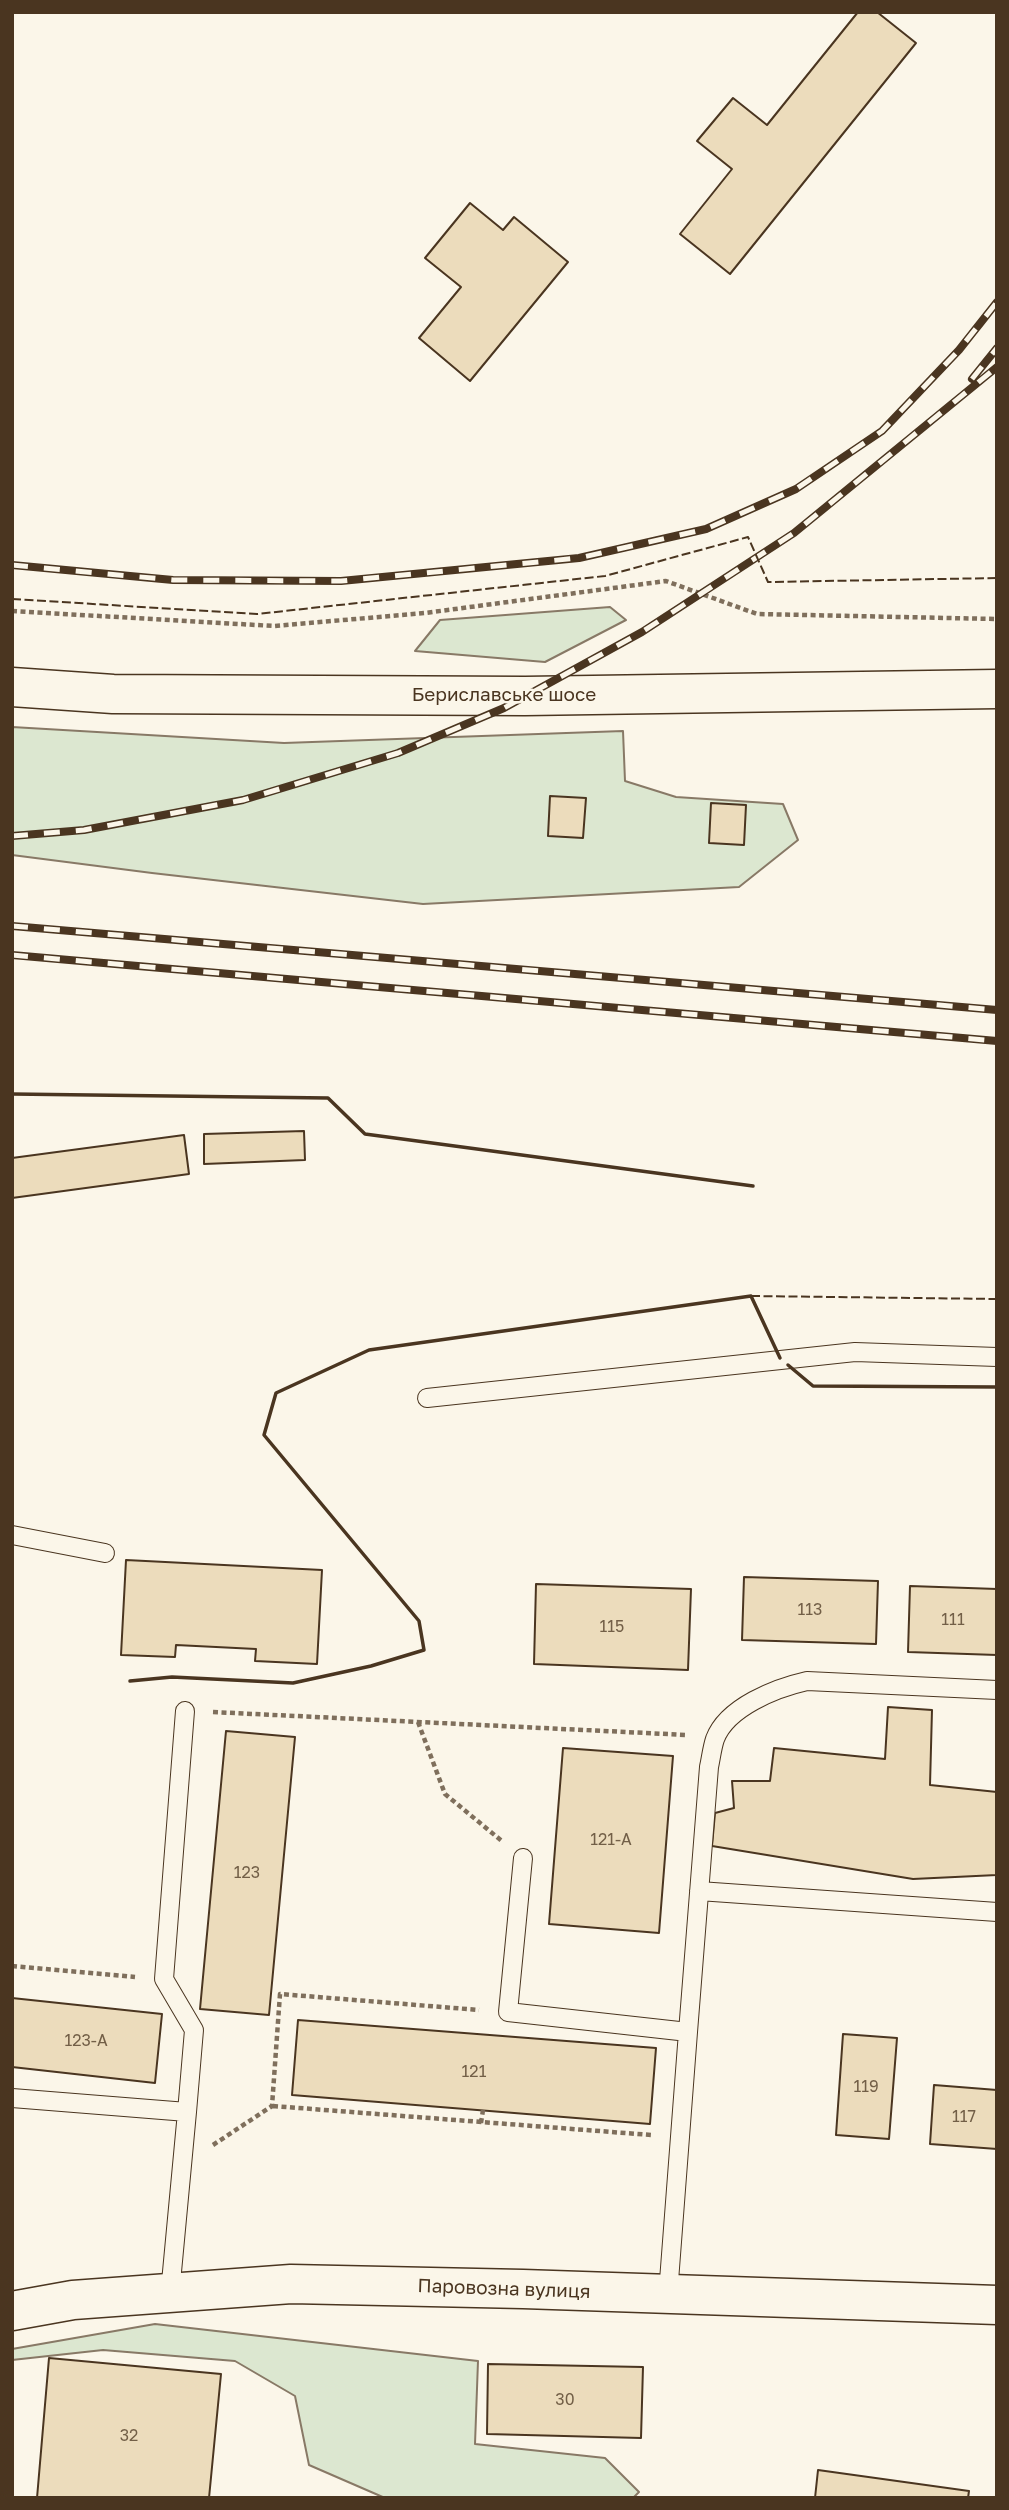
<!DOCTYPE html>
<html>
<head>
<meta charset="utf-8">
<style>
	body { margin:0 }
	#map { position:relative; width:1009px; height:2510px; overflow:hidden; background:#fbf6e9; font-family:"Golos Text",sans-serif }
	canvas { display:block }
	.frame { position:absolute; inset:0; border:14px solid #4a3520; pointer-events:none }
</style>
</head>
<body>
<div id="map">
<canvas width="1009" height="2510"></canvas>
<div class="frame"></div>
</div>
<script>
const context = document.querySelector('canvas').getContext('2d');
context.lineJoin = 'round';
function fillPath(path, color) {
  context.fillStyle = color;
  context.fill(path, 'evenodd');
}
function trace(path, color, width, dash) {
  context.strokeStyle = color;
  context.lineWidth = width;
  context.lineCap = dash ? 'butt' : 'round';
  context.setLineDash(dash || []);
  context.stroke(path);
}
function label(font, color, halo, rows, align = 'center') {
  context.font = font + ' "Golos Text",sans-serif';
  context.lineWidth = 5;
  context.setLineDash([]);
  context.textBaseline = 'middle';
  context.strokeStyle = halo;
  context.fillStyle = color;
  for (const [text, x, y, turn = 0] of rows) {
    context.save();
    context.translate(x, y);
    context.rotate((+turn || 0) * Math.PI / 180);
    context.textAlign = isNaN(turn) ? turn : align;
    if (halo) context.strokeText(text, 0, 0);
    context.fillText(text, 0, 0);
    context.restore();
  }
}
const green = new Path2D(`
	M610,607L626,620L545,662L415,651L440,620Z
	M12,727L284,743L623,731L625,781L676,797L783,804L798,840L739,887L423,904L152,873L12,855Z
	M155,2324L478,2361L475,2444L605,2458L639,2492L633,2498H385L309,2465L295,2396L235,2361L103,2350L12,2360V2349Z`);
const building = new Path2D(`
	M858,12H877L916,43L730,274L680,234L732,169L697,141L733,98L767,125Z
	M470,203L503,230L514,217L568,262L470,381L419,338L461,287L425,258Z
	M550,796L586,798L583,838L548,836Z
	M711,803L746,805L744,845L709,843Z
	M304,1131L305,1160L204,1164V1134Z
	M184,1135L189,1174L12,1198V1158Z
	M126,1560L322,1570L317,1664L255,1661L256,1649L176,1645L175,1657L121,1655Z
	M744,1577L878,1581L876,1644L742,1640Z
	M536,1584L691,1589L688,1670L534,1664Z
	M910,1586L997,1589V1655L908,1652Z
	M888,1707L932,1710L930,1785L997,1792V1875L913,1879L712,1846L715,1813L734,1808L732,1781H770L774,1748L885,1759Z
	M226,1731L295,1737L269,2015L200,2009Z
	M563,1748L673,1756L659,1933L549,1924Z
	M12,1998L162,2014L155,2083L12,2067Z
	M298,2020L656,2048L650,2124L292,2095Z
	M843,2034L897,2038L889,2139L836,2135Z
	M934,2085L997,2090V2149L930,2144Z
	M49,2358L221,2374L209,2498H37Z
	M488,2364L643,2367L641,2438L487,2434Z
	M818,2470L969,2491L968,2498H815Z`);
const path = new Path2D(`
	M12,611L274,626L425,613L666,581L757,614L997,619
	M213,1712L687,1735
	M418,1722L445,1794L503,1842
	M12,1966L135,1977
	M273,2106L651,2135
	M481,2123L483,2110
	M213,2145L272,2106L280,1994L479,2010`);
const service = new Path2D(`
	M427,1398L855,1352L997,1357
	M12,1535L105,1553
	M185,1711L164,1979L194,2030L187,2112
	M523,1858L508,2012L688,2032L668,2294
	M699,1891L997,1912
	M688,2032L709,1767C711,1758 712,1748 715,1739C727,1707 776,1688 807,1681L997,1690
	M12,2098L187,2112L170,2293`);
const secondary = new Path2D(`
	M12,2311L73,2300L291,2284L523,2289L997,2305`);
const primary = new Path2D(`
	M12,687L113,694L525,696L997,689`);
const rail = new Path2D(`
	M972,379L997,348
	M12,565L173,580L341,581L579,558L706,529L796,489L882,431L959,350L997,302
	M12,836L84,830L243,800L398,753L504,708L642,632L794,533L997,367
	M12,926L997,1010
	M12,955L997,1041`);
const fence = new Path2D(`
	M12,599L257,614L605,576L748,537L768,582L997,578
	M751,1296L997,1299`);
const wall = new Path2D(`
	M12,1094L328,1098L365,1134L753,1186
	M788,1365L813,1386L997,1387
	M130,1681L172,1677L293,1683L371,1666L424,1650L419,1621L264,1435L276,1393L369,1350L751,1296L780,1358`);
const numberNames = [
	["113",810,1610],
	["111",953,1620],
	["115",612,1627],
	["121-А",611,1840],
	["123",247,1873],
	["123-А",86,2041],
	["121",474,2072],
	["119",866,2087],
	["117",964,2117],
	["30",565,2400],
	["32",129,2436]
];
const streetNames = [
	["Бериславське шосе",504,695],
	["Паровозна вулиця",504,2289,2]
];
fillPath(green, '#dce7d0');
trace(green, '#887966', 2);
fillPath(building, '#ecdcbc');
trace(building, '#4a3520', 2);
trace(service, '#4a3520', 20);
trace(secondary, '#4a3520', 41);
trace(primary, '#4a3520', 41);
trace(path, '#7f6f5c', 4.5, [5, 3.5]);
trace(service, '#fbf6e9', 18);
trace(secondary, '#fbf6e9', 38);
trace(primary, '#fbf6e9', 38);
trace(rail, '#4a3520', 8);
trace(rail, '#fbf6e9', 5, [16]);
trace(fence, '#4a3520', 2, [9, 3.5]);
trace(wall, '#4a3520', 3.5);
label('16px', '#725f47', null, numberNames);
label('19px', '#4a3520', '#fbf6e9', streetNames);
</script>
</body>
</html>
